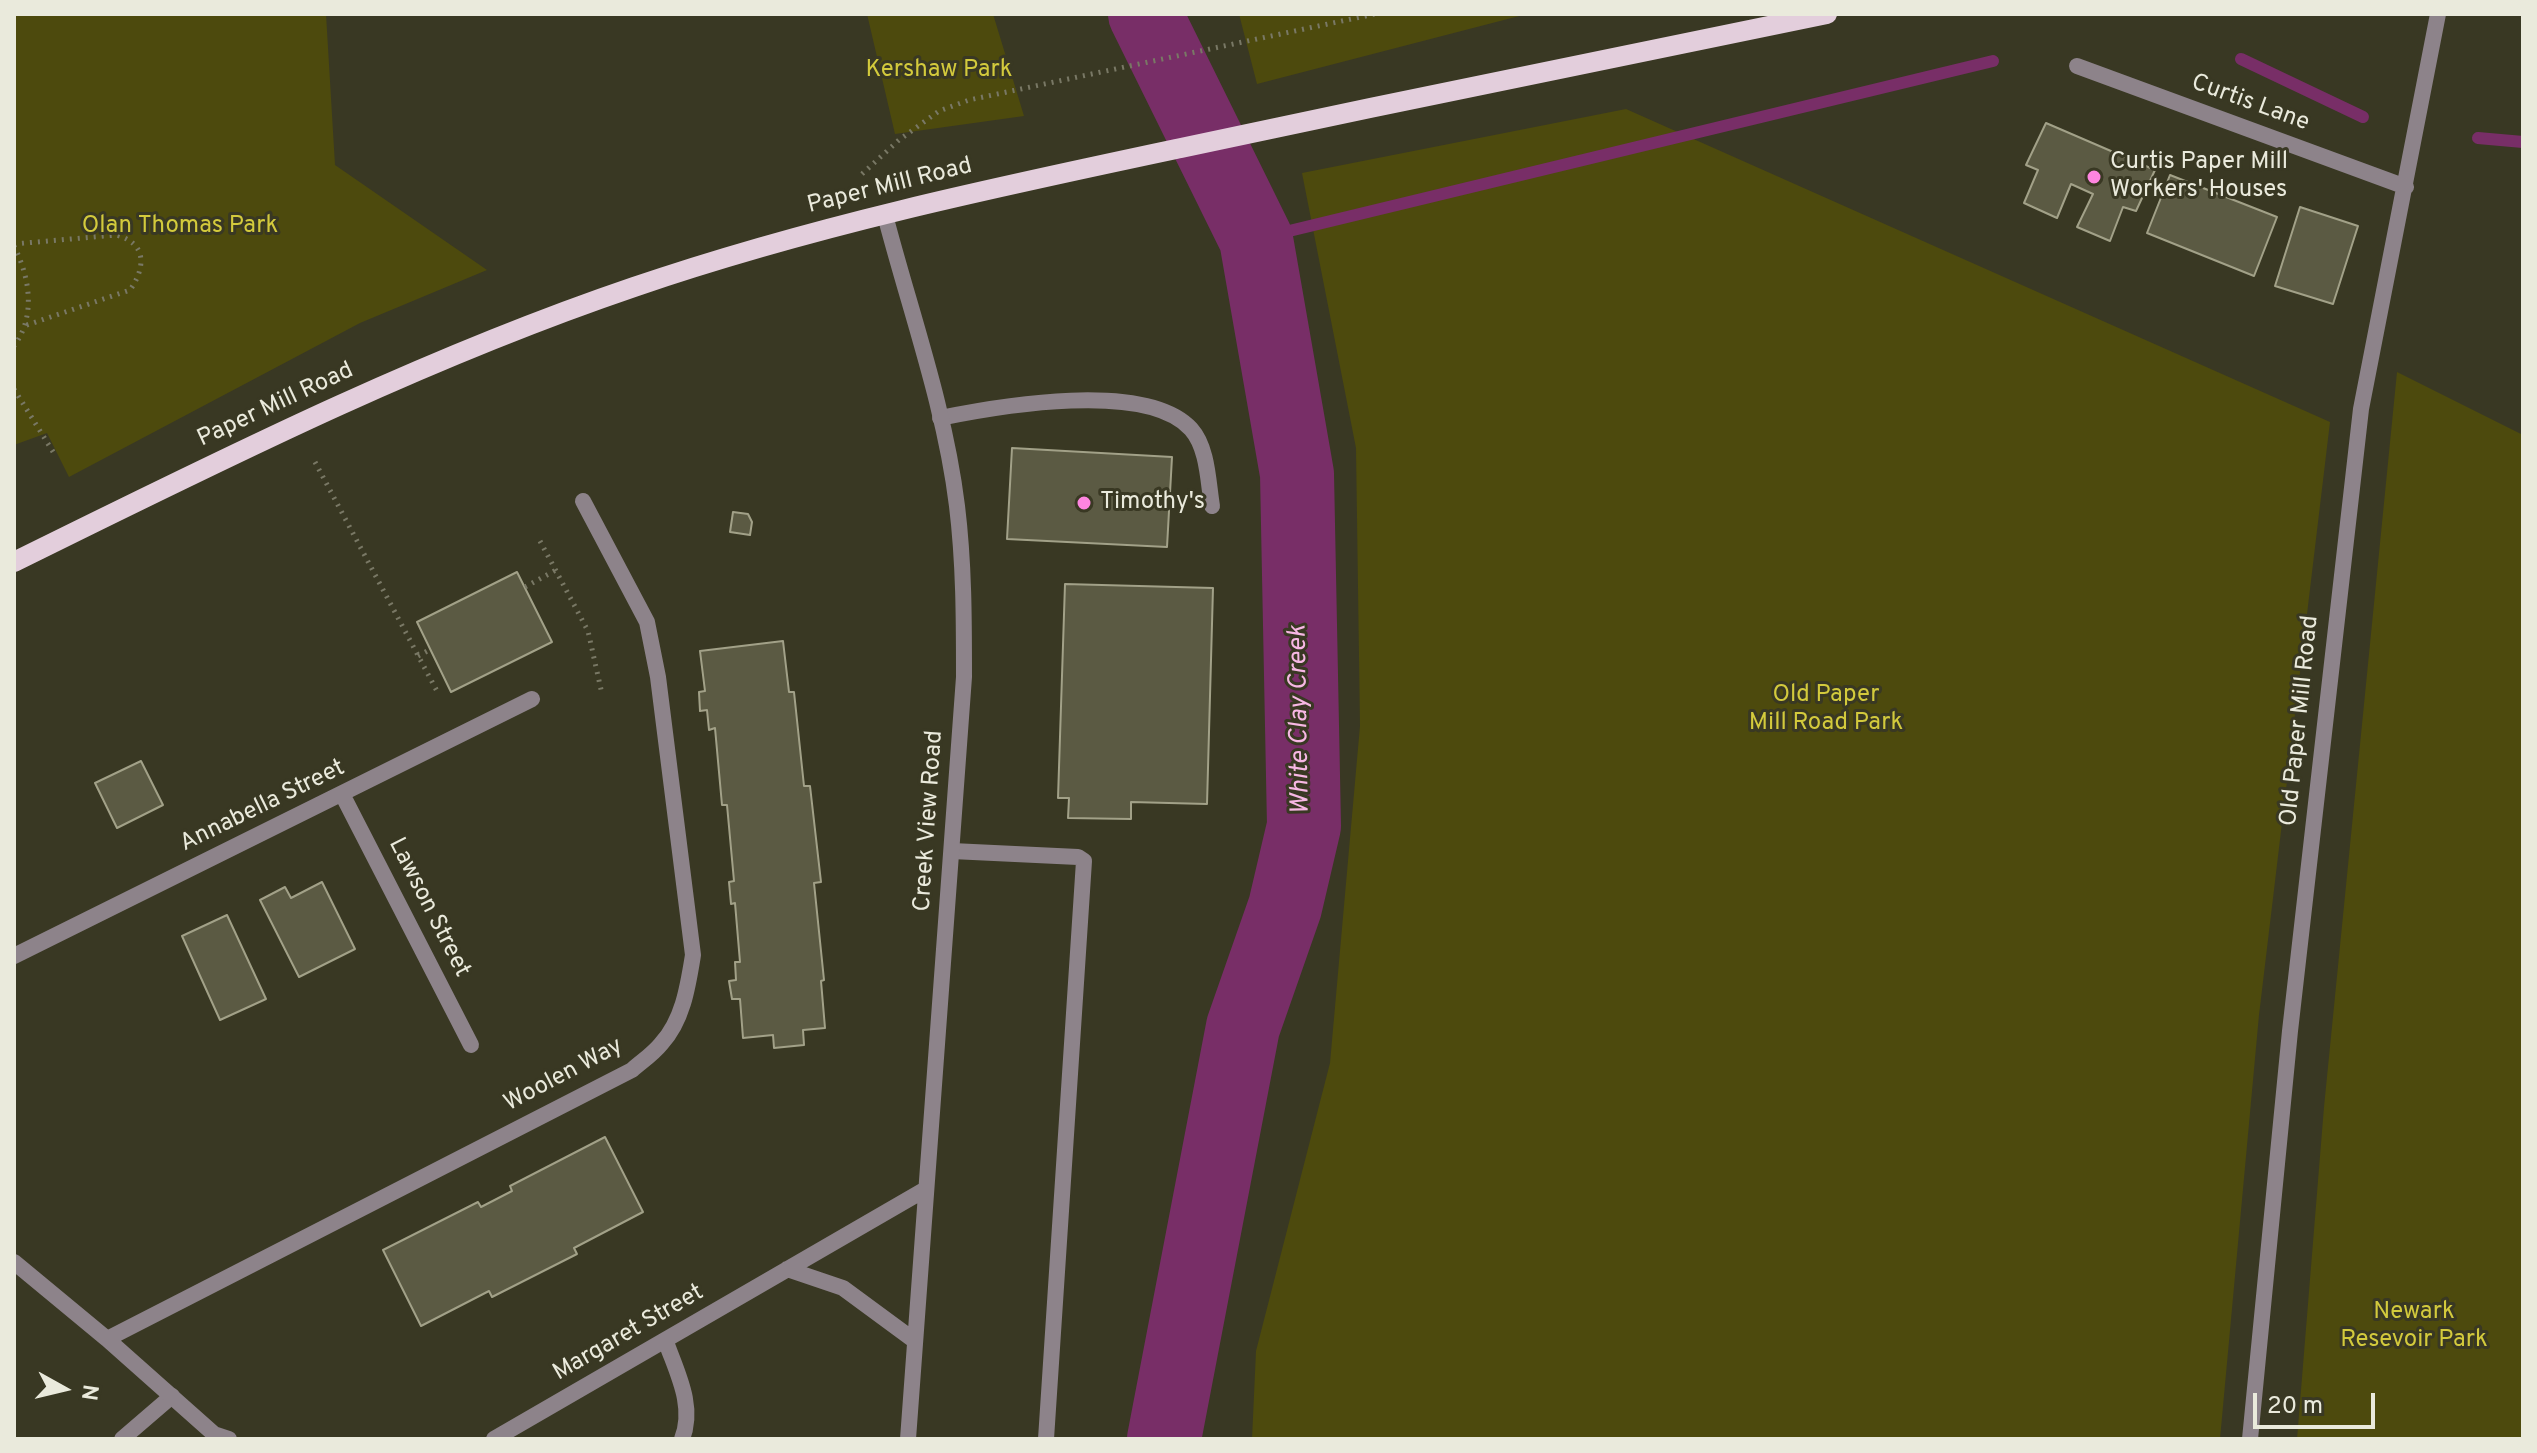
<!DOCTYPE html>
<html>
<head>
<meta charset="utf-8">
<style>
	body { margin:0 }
	#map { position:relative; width:2537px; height:1453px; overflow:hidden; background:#393823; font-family:Overpass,sans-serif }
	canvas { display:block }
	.frame { position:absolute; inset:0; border:16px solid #eaeadc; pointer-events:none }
	.north { position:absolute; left:24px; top:1349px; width:80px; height:80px; -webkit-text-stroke:6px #393823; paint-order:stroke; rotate:98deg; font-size:22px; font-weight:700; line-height:32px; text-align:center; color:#eaeadc }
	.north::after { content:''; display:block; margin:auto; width:28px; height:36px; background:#eaeadc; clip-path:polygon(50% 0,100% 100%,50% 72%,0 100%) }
	.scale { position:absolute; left:2253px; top:1393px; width:122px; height:36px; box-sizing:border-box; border:4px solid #eaeadc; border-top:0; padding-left:10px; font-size:24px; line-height:28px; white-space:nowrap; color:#eaeadc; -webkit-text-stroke:6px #393823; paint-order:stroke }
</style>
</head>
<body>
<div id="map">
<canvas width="2537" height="1453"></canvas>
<div class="frame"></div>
<div class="north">N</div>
<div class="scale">20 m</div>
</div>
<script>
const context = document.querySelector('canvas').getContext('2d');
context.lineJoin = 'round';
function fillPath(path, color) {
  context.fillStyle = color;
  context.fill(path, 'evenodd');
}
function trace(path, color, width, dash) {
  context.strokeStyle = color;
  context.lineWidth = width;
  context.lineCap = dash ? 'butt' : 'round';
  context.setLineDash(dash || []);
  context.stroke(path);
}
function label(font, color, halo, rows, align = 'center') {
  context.font = font + ' Overpass,sans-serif';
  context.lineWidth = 6;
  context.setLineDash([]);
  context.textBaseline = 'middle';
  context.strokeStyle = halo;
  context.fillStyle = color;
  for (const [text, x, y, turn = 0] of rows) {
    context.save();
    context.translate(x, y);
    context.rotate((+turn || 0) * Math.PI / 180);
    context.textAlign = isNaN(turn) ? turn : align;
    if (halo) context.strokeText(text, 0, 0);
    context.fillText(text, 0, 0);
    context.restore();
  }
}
const green = new Path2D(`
	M14,14H326L335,165L487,270L360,323L69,477L47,433L14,445Z
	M867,14H993L1024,116L895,134Z
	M1239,14H1527L1257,84Z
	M1626,109L2330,422L2259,1015L2220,1439H1252L1256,1351L1330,1063L1360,726L1356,448L1302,173Z
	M2397,372L2523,435V1439H2297L2324,1107Z`);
const stream = new Path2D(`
	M2241,59L2363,117
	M2478,138L2523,142
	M1256,239L1993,61`);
const river = new Path2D(`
	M1145,14L1256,239L1297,474L1304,826L1285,907L1243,1027L1164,1439`);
const building = new Path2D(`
	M2046,123L2155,170L2136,211L2123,207L2110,241L2077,227L2093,194L2071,184L2057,218L2024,203L2038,170L2026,165Z
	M2170,175L2277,217L2254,276L2147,233Z
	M2300,207L2358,226L2333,304L2275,286Z
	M1012,448L1172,457L1167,547L1007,539Z
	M733,512L748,514L752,522L750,535L730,532Z
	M517,572L552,642L451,692L417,622Z
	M1065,584L1213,588L1207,804L1131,802V819L1068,818L1069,798H1058Z
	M783,641L789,692H794L804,786H810L821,882L814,883L824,980L821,981L825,1028L803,1030L804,1045L774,1048L773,1035L743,1038L740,999H732L729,981L736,980L735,962H740L735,903L731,904L729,882L734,881L727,805H722L715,728L709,730L707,710L700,711L699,692L705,691L700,651Z
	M141,761L163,805L117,828L95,783Z
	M322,882L355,949L299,977L260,900L285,887L291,898Z
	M227,915L266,999L220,1020L182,936Z
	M605,1137L643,1212L574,1248L577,1254L492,1297L489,1291L421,1326L383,1250L478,1202L481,1207L512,1191L510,1186Z`);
const path = new Path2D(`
	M862,174L899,140L939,111L969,100L1375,14
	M14,244L116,235C147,243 146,267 130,290L24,326
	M14,246C30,278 36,316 14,346
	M14,389L55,455
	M315,462L438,693
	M540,541L588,631L602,694
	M525,587L556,570
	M418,656L431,649`);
const lane = new Path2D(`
	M940,418C999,406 1146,380 1191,429C1208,448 1208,482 1212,506
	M952,851L1078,857L1084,861L1046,1439
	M122,1439L172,1396`);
const street = new Path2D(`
	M2077,66L2406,187
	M885,215C910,311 945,407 957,506C964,563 964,620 964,677L908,1439
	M342,794L471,1045
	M14,956L532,699
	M14,1262L107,1339L214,1434L229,1439
	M787,1269L843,1288L915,1341
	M107,1339L632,1070C641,1062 653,1054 661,1044C683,1020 688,986 693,955L658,677L647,622L583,501
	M666,1342C677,1373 695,1406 682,1439
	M494,1439L926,1189
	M2250,1439L2290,1031L2361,409L2438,14`);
const primary = new Path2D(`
	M14,562C217,462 419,360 634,287C812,226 997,187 1181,148C1396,102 1611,58 1827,14`);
const markers = [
	[2094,177,8,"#fe85e0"],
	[1084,503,8,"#fe85e0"]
];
const parkNames = [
	["Kershaw Park",939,71],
	["Olan Thomas Park",180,227],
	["Old Paper",1826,696],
	["Mill Road Park",1826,724],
	["Newark",2414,1313],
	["Resevoir Park",2414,1341]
];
const streetNames = [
	["Curtis Lane",2250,104,20],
	["Paper Mill Road",890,187,-14],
	["Paper Mill Road",276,406,-25],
	["Old Paper Mill Road",2301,721,-84],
	["Annabella Street",263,807,-26],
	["Creek View Road",930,821,-86],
	["Lawson Street",428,908,63],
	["Woolen Way",564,1076,-28],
	["Margaret Street",629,1334,-30]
];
const poiNames = [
	["Curtis Paper Mill",2110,163],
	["Workers' Houses",2110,191],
	["Timothy's",1100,503]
];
const waterNames = [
	["White Clay Creek",1301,720,-91]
];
fillPath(green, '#4d4a0d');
trace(stream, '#782e67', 12);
trace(river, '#782e67', 74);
fillPath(building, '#5b5a43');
trace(building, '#a2a188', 2);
trace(path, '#797865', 5, [2, 6]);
trace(lane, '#8d838a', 16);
trace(street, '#8d838a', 16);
trace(primary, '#e3cedc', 20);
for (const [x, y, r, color] of markers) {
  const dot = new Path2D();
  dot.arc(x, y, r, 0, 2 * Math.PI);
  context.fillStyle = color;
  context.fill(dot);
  trace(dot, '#393823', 3);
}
label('24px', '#d3ca3c', '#393823', parkNames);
label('24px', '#eaeadc', '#393823', streetNames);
label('24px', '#eaeadc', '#393823', poiNames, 'left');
label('italic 26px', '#f7b7e4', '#393823', waterNames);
</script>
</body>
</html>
